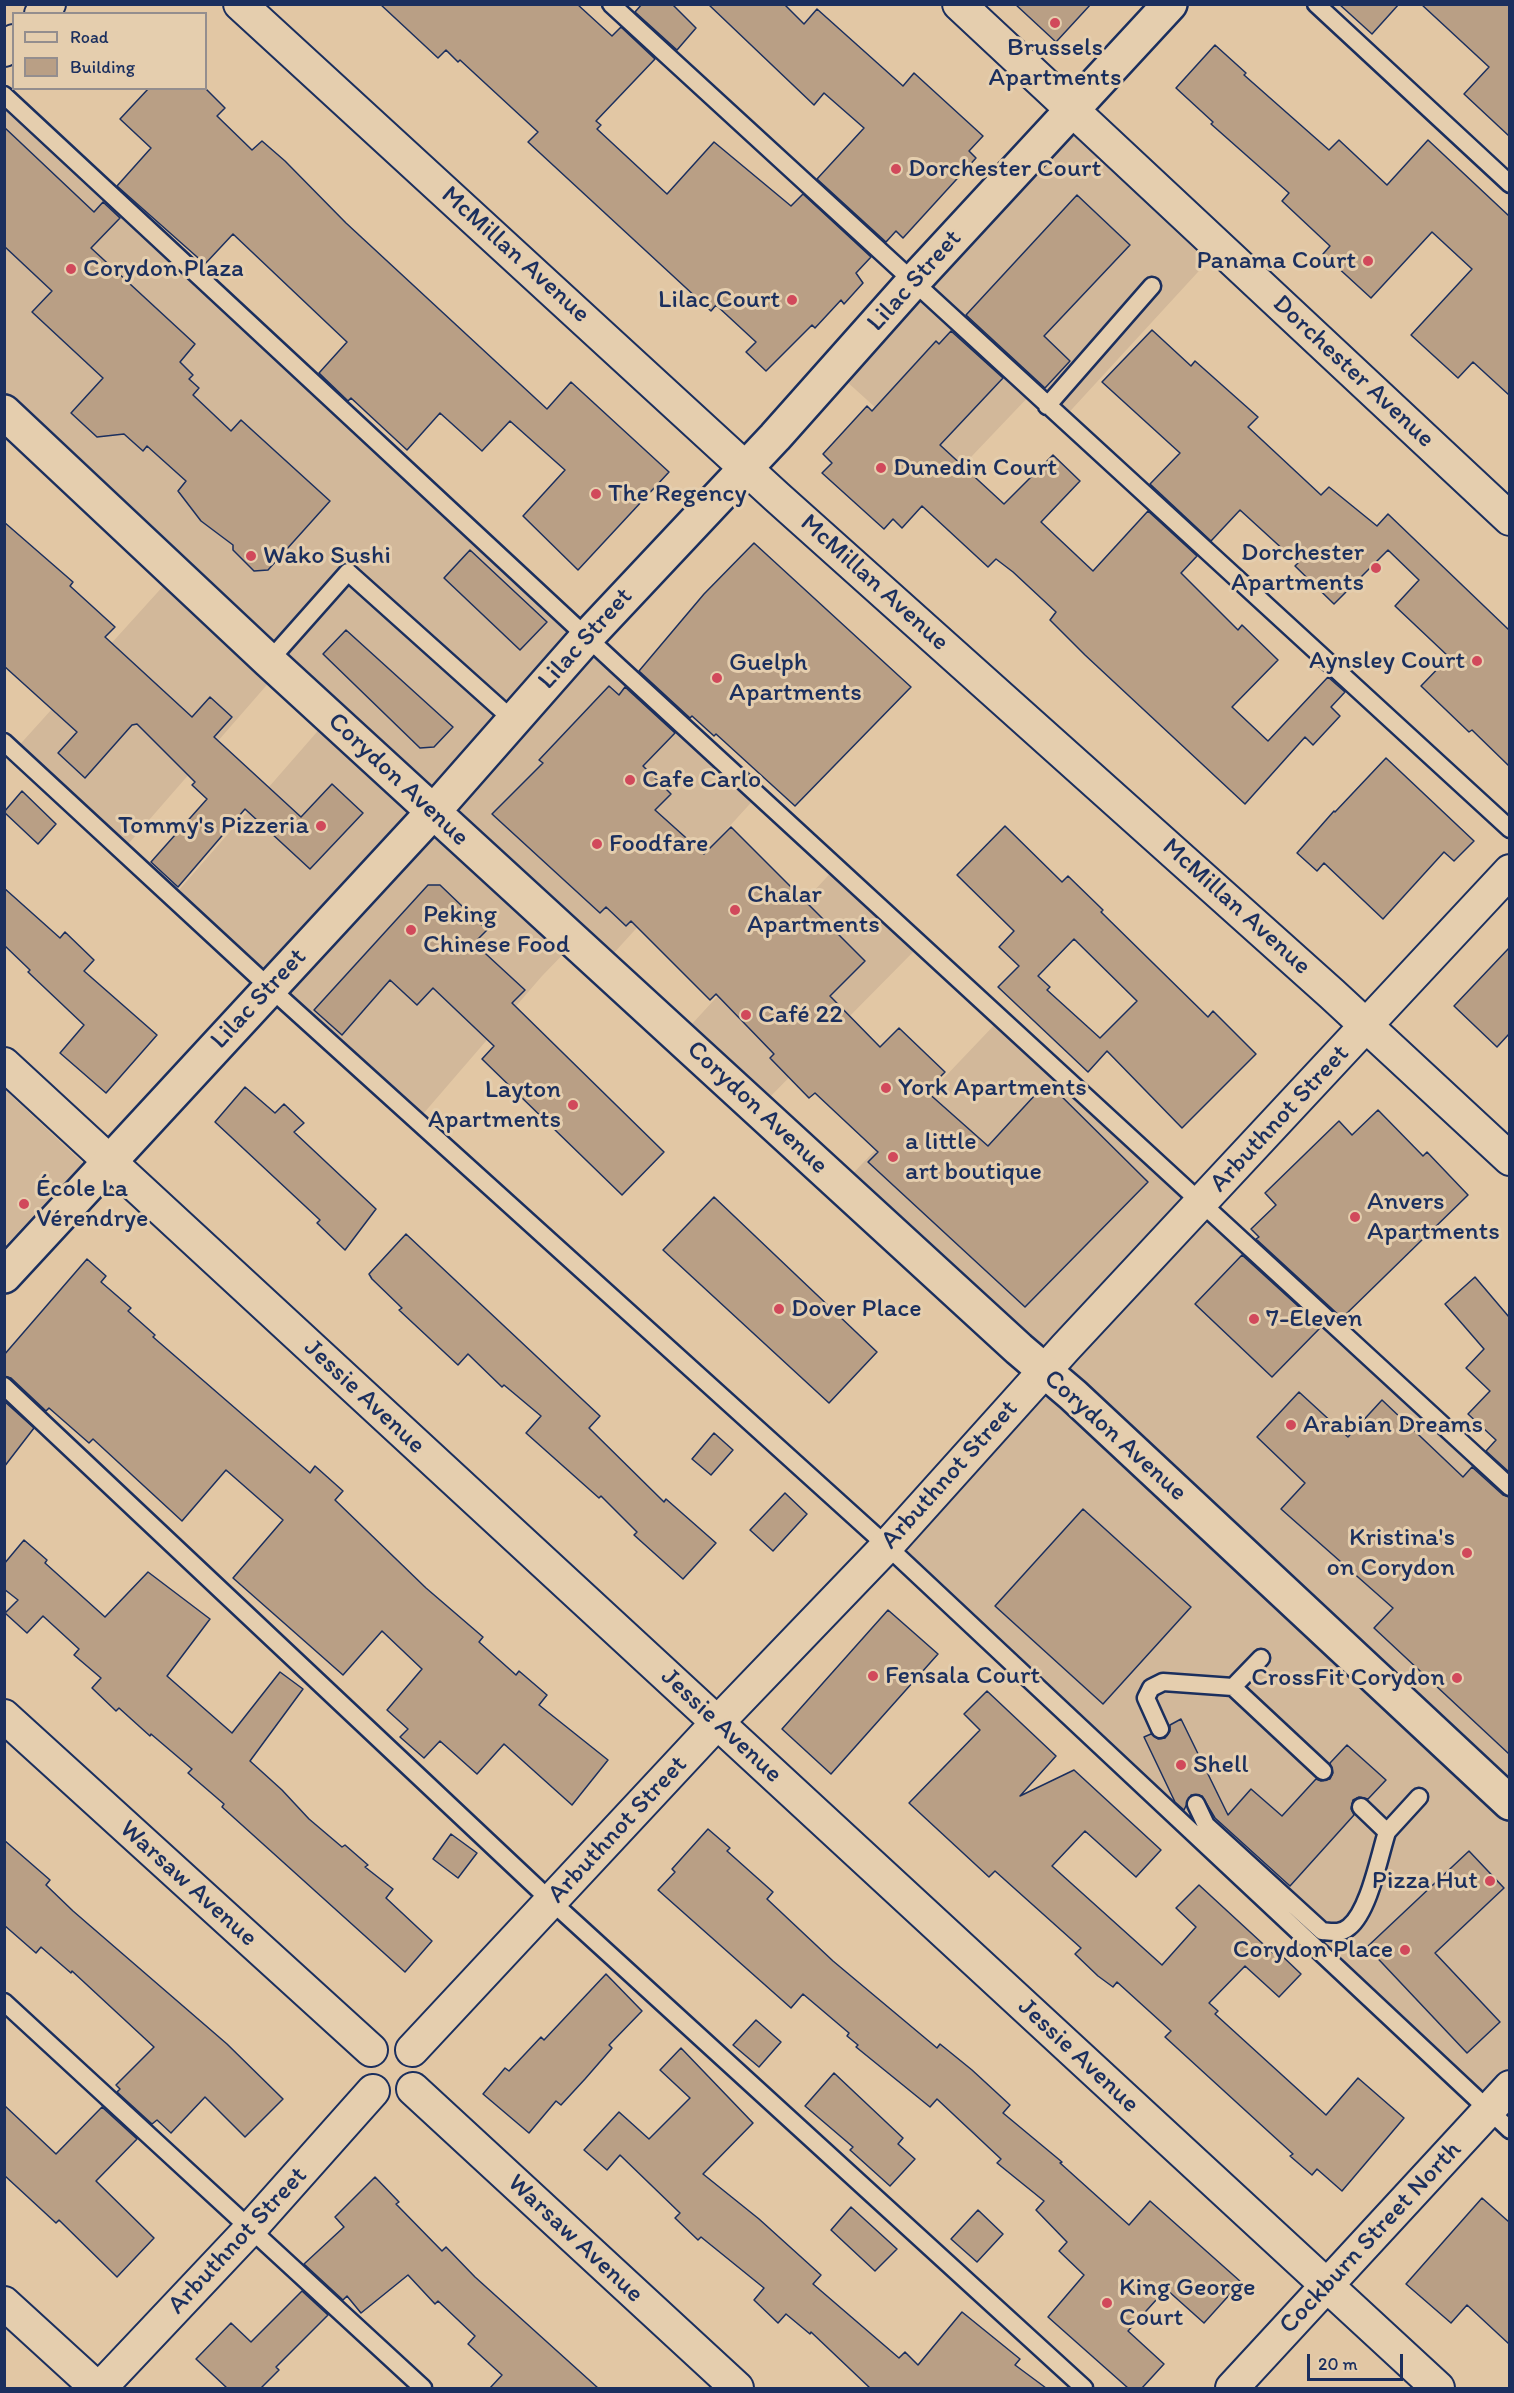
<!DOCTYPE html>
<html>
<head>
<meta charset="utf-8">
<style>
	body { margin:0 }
	#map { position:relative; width:1514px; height:2393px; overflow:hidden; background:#e2c7a4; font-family:Itim,sans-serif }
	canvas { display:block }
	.frame { position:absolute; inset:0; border:6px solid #1b2f5e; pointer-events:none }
	.legend { position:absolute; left:12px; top:12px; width:195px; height:78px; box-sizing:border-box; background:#e5ceae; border:2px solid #948e8e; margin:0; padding:8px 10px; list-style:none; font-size:18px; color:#1b2f5e }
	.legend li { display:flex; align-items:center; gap:12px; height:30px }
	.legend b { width:30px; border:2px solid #948e8e }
	.scale { position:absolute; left:1307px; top:2354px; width:96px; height:27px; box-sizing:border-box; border:3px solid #1b2f5e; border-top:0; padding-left:8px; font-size:18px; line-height:21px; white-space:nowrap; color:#1b2f5e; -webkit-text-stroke:4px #e5ceae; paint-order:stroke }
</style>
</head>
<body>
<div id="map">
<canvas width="1514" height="2393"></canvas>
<div class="frame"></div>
<ul class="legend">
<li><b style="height:8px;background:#e5ceae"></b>Road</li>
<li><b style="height:16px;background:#b99f85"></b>Building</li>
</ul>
<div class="scale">20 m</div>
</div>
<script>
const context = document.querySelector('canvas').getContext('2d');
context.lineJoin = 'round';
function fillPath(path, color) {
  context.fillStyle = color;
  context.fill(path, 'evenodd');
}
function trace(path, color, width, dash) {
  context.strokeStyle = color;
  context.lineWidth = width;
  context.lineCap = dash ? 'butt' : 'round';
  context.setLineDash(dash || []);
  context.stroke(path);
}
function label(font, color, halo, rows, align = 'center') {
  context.font = font + ' Itim,sans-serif';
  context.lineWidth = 6;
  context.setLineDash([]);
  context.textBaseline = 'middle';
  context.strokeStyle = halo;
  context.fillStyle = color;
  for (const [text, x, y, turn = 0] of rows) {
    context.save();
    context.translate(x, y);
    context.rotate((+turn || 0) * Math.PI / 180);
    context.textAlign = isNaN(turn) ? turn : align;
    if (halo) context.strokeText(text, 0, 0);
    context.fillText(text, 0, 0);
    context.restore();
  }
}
const built = new Path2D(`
	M4,95L758,795L602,966L575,942L542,976L417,1121L172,898L330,717L279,671L122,851L14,751L175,573L5,412Z
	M1072,110L1220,248L1062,420L1032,393L952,477L834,370Z
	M836,867L920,945L758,1109L680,1037Z
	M1000,1019L1509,1487L1510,2087L1488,2110L887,1546L1038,1383L841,1186Z
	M4,1089L83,1163L5,1246H4Z`);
const building = new Path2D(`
	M380,4H577L612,36L621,27L655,59L596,121L601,125L597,129L667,194L714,142L791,206L803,194L871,257L856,273L863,283L844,304L841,300L815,328L812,325L766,371L746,352L756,342L716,305L711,311L528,142L538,132L460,60L458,62L446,50L438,58Z
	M642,4H672L696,28L677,50L635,12Z
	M708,4H784L804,24L817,9L903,86L914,73L983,136L969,151L976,158L903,238L896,231L886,242L817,179L864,128L824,93L814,105Z
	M1015,4H1091L1056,42Z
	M1339,4H1399L1372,34Z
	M1421,4H1509V136L1464,94L1489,67Z
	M1215,45L1246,73L1244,75L1329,150L1339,140L1387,185L1428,140L1509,216V395L1473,362L1458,378L1411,335L1472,269L1432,232L1371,298L1323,254L1330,246L1282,201L1289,193L1211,124L1213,122L1176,88Z
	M149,88H205L225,108L217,116L252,150L262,141L285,161L346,223L547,409L571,382L669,472L578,570L523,516L565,470L510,421L482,451L440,413L407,450L351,398L348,401L319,373L347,342L233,234L205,264L117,186L151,148L120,119Z
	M4,127L94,212L103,202L120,218L91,248L195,344L180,362L193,375L189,379L199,388L193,395L231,431L241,420L330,501L268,570L254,571L233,550V545L201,521L178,491L186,481L147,446L143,451L124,434L97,437L71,413L103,378L32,312L52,291L4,246Z
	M1077,195L1130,245L1044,336L1070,361L1045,388L966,315Z
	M1152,330L1191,366L1195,361L1258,417L1248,427L1321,495L1329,487L1377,526L1388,514L1509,630V766L1472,730L1469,732L1421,686L1449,657L1395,606L1419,580L1388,550L1334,604L1295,566L1298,563L1240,510L1211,541L1150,484L1180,453L1102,382Z
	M951,331L1003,378L940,445L1004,504L1053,455L1080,481L1041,522L1093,571L1148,511L1197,556L1181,573L1238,630L1242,625L1278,660L1232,707L1268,741L1328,677L1345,692L1331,707L1340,716L1313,745L1305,737L1245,804L1085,655L1050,620L1056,612L1013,572L996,559L988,567L922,506L902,528L893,519L884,529L822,473L832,463L823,454L867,406L872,411L936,341L939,344Z
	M4,522L73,582L70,586L115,627L105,637L192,717L210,697L232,717L214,737L301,817L332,784L363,813L310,869L245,809L178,887L151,862L207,799L192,785L195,782L137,724L132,725L85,778L58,753L77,732L4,666Z
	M754,543L911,687L795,806L716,734L714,736L692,716L690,718L639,671L704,594Z
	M470,550L547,622L520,650L444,578Z
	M346,630L453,727L434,747L420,748L323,654Z
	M609,686L619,695L625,687L675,733L643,766L671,794L655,810L704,854L731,827L865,961L830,996L880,1047L899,1028L945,1072L926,1091L988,1146L1047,1082L1148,1182L1025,1307L868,1162L878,1152L815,1093L809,1098L770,1058L774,1054L716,994L710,1000L631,921L626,926L606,907L600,913L492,814L543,763L539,760Z
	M1386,758L1474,841L1454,861L1444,852L1383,919L1324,863L1317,871L1297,853L1334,811L1335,812Z
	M22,791L56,824L38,844L4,812Z
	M1005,826L1062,882L1068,876L1103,910L1101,912L1208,1017L1213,1011L1256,1054L1182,1128L1107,1051L1088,1072L998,987L1019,966L999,947L1014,931L957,875ZM1074,939L1137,1001L1100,1038L1047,990L1050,987L1038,976Z
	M428,885H440L487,930L474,943L525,990L512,1003L664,1152L622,1195L482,1059L494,1046L433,988L417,1005L390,980L342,1035L314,1010Z
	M4,888L60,938L65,932L94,960L84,971L157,1035L106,1093L60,1053L84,1025L28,972L30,970L4,945Z
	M1509,948V1034L1497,1047L1454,1006Z
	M245,1087L275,1113L284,1104L304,1123L294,1132L376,1209L345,1250L317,1223L320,1220L215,1122Z
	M1378,1110L1423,1156L1427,1152L1468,1195L1342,1318L1256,1239L1259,1237L1251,1229L1276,1205L1265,1193L1339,1121L1352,1135Z
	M714,1197L877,1352L829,1403L663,1250Z
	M406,1234L600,1416L589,1428L664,1502L666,1499L716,1543L683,1579L634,1535L637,1532L601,1496L599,1498L526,1433L541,1416L504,1385L502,1387L468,1354L458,1365L399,1310L402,1308L372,1279L369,1274Z
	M1242,1255L1321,1327L1272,1377L1195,1304Z
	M87,1259L106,1276L101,1282L131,1308L128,1311L155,1335L153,1337L310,1473L315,1466L343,1491L335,1500L426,1588L483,1637L479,1642L516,1675L519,1671L547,1695L539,1705L608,1760L572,1805L504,1744L477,1774L440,1741L424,1758L400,1737L408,1729L387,1710L422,1669L382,1631L343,1675L233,1578L283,1520L226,1470L182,1521L93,1439L89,1443L49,1408L46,1411L11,1378L4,1376V1355Z
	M1475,1277L1509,1317V1472L1486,1451L1496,1440L1468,1414L1490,1391L1466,1368L1484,1349L1445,1304Z
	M1299,1392L1348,1437L1382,1400L1463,1477L1472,1467L1503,1495L1509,1497V1754L1374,1628L1393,1608L1281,1509L1305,1483L1257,1437Z
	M4,1401L34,1428L4,1467Z
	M714,1433L733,1450L711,1475L692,1459Z
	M785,1493L807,1514L773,1551L750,1530Z
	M1083,1509L1191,1607L1103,1704L995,1606Z
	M24,1540L47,1560L45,1563L105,1617L148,1572L210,1619L167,1676L232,1733L280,1672L303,1689L250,1761L282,1790L309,1819L342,1847L345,1845L368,1865L365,1867L393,1889L386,1898L432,1941L405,1972L222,1807L224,1804L188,1773L192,1769L151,1734L150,1736L119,1708L116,1711L92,1688L101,1678L74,1655L79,1649L43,1616L27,1633L5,1613L18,1600L4,1589V1564Z
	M888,1610L938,1654L831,1774L782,1729Z
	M987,1691L1056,1756L1020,1796L1074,1770L1161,1850L1136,1877L1085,1831L1052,1866L1162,1965L1196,1927L1176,1908L1199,1885L1275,1955L1278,1952L1301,1974L1279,1997L1245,1966L1209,2003L1218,2011L1215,2014L1326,2115L1358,2078L1404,2118L1342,2191L1317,2169L1312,2175L1290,2156L1293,2154L1165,2037L1171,2031L1117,1982L1113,1987L1098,1976L1075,1954L1081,1948L995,1871L989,1877L909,1803L980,1730L964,1714Z
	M1181,1719L1228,1815L1251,1789L1282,1816L1316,1779L1321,1781L1330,1779L1333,1773L1330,1763L1347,1745L1386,1780L1368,1799L1359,1797L1353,1800L1351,1809L1354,1815L1290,1886L1215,1818L1202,1796L1191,1795L1184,1810L1175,1802L1144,1737L1151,1734L1158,1739L1165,1738L1170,1731V1725Z
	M708,1829L730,1848L727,1851L773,1892L767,1899L833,1961L937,2048L940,2044L972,2070L1010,2105L1003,2113L1062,2162L1060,2163L1129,2225L1150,2201L1241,2282L1204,2323L1166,2289L1128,2331L1164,2364L1142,2388H1128L1048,2317L1084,2275L1059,2251L1067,2242L1036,2210L1044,2201L997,2163L1001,2159L937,2099L930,2107L856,2047L858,2045L847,2036L849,2033L803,1994L791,2008L658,1890L675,1872L672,1869Z
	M451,1834L477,1853L458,1878L433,1859Z
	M4,1840L50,1880L46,1885L73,1911L227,2044L283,2099L245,2137L205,2097L171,2133L157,2120L152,2124L117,2092L120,2089L116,2085L154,2047L72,1971L71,1973L41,1947L36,1953L4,1925Z
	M1469,1851L1504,1888L1435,1953L1500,2022L1467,2053L1367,1947Z
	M606,1974L642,2011L609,2045L612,2048L585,2079L561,2105L556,2101L529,2133L483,2094L505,2068L509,2071L541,2037L544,2040Z
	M756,2020L781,2042L759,2067L733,2045Z
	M681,2048L753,2123L703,2174L759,2219L821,2275L813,2284L899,2358L905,2352L918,2365L962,2312L1020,2359L1015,2365L1046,2388H870L811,2332L810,2334L786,2314L778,2323L754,2300L764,2288L701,2237L698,2240L675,2218L680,2213L620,2155L607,2170L584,2150L619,2112L649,2139L690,2098L660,2070Z
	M834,2073L903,2138L898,2144L915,2159L890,2186L850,2150L853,2147L805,2106Z
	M4,2105L56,2154L102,2107L137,2139L96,2181L154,2238L117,2277L59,2220L56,2223L4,2175Z
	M375,2177L399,2202L396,2204L442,2251L446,2247L475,2277L598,2388H490L502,2375L468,2344L475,2336L438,2301L435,2304L408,2275L361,2313L347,2296L343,2300L304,2264L344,2227L335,2217Z
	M1482,2198L1509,2222V2344L1467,2305L1451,2323L1406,2284Z
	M851,2207L897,2249L875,2271L831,2230Z
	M978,2210L1003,2234L977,2262L951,2239Z
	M302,2291L328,2315L276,2367L279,2370L261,2388H227L196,2359L231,2323L251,2342Z`);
const lane = new Path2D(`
	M611,4L1510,829
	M1316,4L1510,184
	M4,95L619,667L1510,1487
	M1047,406L1152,286
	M269,661L348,572L513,720
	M4,742L270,988L887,1546L1510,2130
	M4,1386L551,1901L1084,2388
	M1261,1658L1233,1687L1323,1771
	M1160,1729L1146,1698L1151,1688L1163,1682L1233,1687
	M1196,1804L1206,1825L1322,1931C1332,1932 1341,1934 1349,1927C1369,1911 1379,1857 1387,1832
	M1361,1807L1387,1832L1419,1797
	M4,2002L423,2388`);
const street = new Path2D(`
	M240,4L777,497L1332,994L1510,1159
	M959,4L1510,519
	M41,14L49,4
	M4,50L14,41
	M4,1064L1438,2388
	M4,1716L371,2050
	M412,2050L717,1723L887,1546L1066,1347L1510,871
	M413,2089L737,2388
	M4,2303L97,2388
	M100,2388L251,2228L373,2091
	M1232,2388L1510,2087`);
const secondary = new Path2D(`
	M4,412L269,661L1019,1349L1073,1395L1510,1803
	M4,1276L433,812L587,637L775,437L912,283L1170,4`);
const markers = [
	[1055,23,6,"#d1495b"],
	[896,169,6,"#d1495b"],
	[1368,261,6,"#d1495b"],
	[71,269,6,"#d1495b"],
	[792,300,6,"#d1495b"],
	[881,468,6,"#d1495b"],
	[596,494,6,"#d1495b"],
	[251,556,6,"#d1495b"],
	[1376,568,6,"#d1495b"],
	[1477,661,6,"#d1495b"],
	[717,678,6,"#d1495b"],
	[630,780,6,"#d1495b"],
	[321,826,6,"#d1495b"],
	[597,844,6,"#d1495b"],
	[735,910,6,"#d1495b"],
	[411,930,6,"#d1495b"],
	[746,1015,6,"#d1495b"],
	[886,1088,6,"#d1495b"],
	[573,1105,6,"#d1495b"],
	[893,1157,6,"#d1495b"],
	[24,1204,6,"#d1495b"],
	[1355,1217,6,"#d1495b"],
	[779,1309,6,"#d1495b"],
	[1254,1319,6,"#d1495b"],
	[1291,1425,6,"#d1495b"],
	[1467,1553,6,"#d1495b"],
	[873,1676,6,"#d1495b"],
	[1457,1678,6,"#d1495b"],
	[1181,1765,6,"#d1495b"],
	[1490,1881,6,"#d1495b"],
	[1405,1950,6,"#d1495b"],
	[1107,2303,6,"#d1495b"]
];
const poiNames = [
	["Brussels",1055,48,"center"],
	["Apartments",1055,78,"center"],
	["Dorchester Court",908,169],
	["Panama Court",1356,261,"right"],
	["Corydon Plaza",83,269],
	["Lilac Court",780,300,"right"],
	["Dunedin Court",893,468],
	["The Regency",608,494],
	["Dorchester",1364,553,"right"],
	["Apartments",1364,583,"right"],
	["Wako Sushi",263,556],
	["Aynsley Court",1465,661,"right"],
	["Guelph",729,663],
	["Apartments",729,693],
	["Cafe Carlo",642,780],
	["Tommy's Pizzeria",309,826,"right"],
	["Foodfare",609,844],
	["Chalar",747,895],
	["Apartments",747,925],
	["Peking",423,915],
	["Chinese Food",423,945],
	["Café 22",758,1015],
	["York Apartments",898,1088],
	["Layton",561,1090,"right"],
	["Apartments",561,1120,"right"],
	["a little",905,1142],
	["art boutique",905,1172],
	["École La",36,1189],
	["Vérendrye",36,1219],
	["Anvers",1367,1202],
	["Apartments",1367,1232],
	["Dover Place",791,1309],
	["7-Eleven",1266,1319],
	["Arabian Dreams",1303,1425],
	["Kristina's",1455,1538,"right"],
	["on Corydon",1455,1568,"right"],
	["Fensala Court",885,1676],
	["CrossFit Corydon",1445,1678,"right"],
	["Shell",1193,1765],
	["Pizza Hut",1478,1881,"right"],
	["Corydon Place",1393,1950,"right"],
	["King George",1119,2288],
	["Court",1119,2318]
];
const streetNames = [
	["McMillan Avenue",515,255,42],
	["Lilac Street",915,281,-48],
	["Dorchester Avenue",1353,372,43],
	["McMillan Avenue",874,583,42],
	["Lilac Street",586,639,-48],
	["Corydon Avenue",398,780,43],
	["McMillan Avenue",1236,907,42],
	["Lilac Street",259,999,-47],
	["Corydon Avenue",757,1108,43],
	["Arbuthnot Street",1280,1119,-47],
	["Jessie Avenue",364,1397,43],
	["Corydon Avenue",1115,1436,42],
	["Arbuthnot Street",950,1475,-48],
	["Jessie Avenue",721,1726,43],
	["Arbuthnot Street",618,1830,-47],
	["Warsaw Avenue",188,1884,42],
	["Jessie Avenue",1078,2056,43],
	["Cockburn Street North",1371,2238,-47],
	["Warsaw Avenue",575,2239,43],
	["Arbuthnot Street",238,2241,-47]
];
fillPath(built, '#d2b89a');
fillPath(building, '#b99f85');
trace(building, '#1b2f5e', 1.5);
trace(lane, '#1b2f5e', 21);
trace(street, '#1b2f5e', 36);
trace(secondary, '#1b2f5e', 38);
trace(lane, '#e5ceae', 16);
trace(street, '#e5ceae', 32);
trace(secondary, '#e5ceae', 33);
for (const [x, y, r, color] of markers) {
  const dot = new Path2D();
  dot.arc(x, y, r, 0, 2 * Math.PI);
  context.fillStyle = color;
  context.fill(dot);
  trace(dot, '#e5ceae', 2);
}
label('26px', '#1b2f5e', '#e5ceae', poiNames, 'left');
label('26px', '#1b2f5e', '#e5ceae', streetNames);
</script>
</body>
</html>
